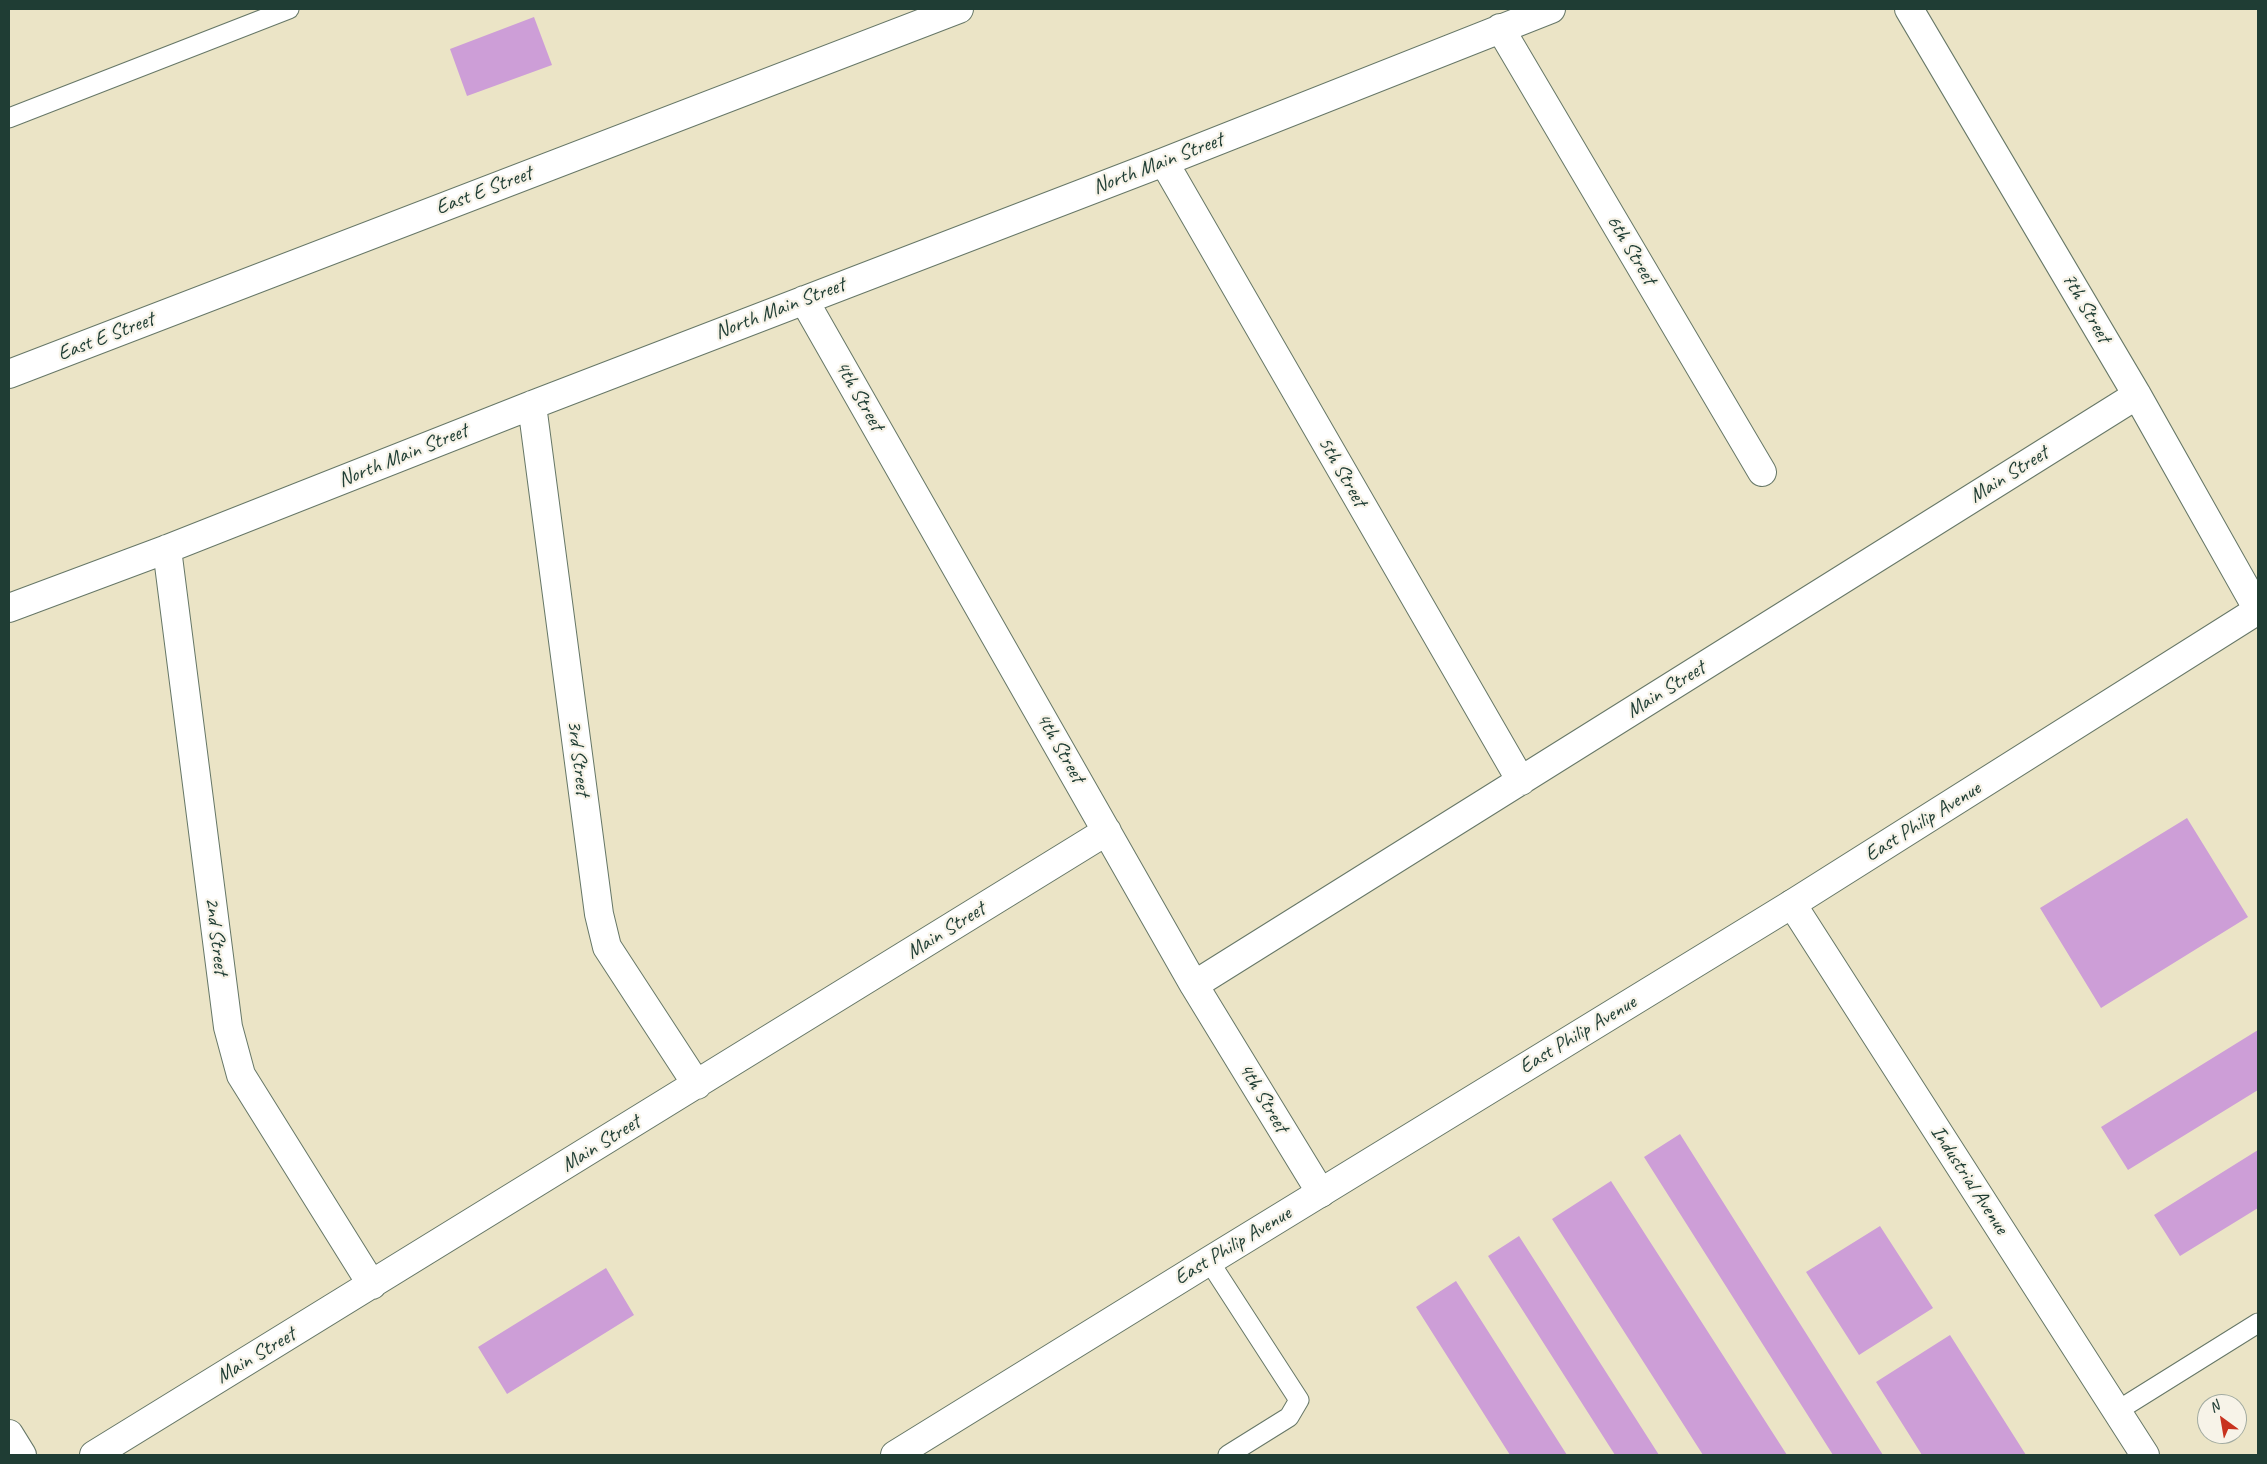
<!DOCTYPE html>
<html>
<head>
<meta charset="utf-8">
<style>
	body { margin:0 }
	#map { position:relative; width:2267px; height:1464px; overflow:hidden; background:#ebe4c6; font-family:Caveat,sans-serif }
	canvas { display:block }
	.frame { position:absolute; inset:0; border:10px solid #1f3d34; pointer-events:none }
	.north { position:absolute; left:2197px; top:1394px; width:50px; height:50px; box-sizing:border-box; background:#f7f3e8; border:1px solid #a1aaa0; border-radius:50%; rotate:328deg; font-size:14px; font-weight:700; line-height:20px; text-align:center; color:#1f3d34 }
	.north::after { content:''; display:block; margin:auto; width:18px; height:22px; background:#c8321e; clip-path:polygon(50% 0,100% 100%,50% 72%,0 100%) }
</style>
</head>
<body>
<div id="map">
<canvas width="2267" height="1464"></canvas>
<div class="frame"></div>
<div class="north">N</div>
</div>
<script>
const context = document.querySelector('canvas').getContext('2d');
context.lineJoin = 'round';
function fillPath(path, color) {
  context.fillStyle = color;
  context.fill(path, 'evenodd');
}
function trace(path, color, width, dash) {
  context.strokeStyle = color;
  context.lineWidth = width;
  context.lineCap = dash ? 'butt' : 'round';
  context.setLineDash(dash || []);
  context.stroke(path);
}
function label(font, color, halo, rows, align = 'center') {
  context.font = font + ' Caveat,sans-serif';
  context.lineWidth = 4.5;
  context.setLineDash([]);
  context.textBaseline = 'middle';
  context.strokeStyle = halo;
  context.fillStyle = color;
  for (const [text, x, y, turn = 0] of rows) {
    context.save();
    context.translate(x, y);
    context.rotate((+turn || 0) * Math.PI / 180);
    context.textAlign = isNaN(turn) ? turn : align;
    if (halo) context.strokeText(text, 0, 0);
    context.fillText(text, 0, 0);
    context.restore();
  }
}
const building = new Path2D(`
	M534,17L552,65L467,96L450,49Z
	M2187,818L2248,917L2101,1008L2040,908Z
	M2258,1030V1090L2128,1170L2101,1127Z
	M1680,1134L1883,1455H1833L1644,1157Z
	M2258,1150V1208L2180,1256L2154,1215Z
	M1611,1181L1787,1455H1703L1552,1219Z
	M1880,1226L1933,1308L1859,1355L1806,1272Z
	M1519,1236L1659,1455H1615L1488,1256Z
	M606,1268L634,1315L507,1394L478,1347Z
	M1456,1281L1567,1455H1510L1416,1307Z
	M1950,1335L2026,1455H1922L1876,1382Z`);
const lane = new Path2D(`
	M9,118L289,9
	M1209,1261L1299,1400L1289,1417L1228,1455
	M2117,1411L2258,1323`);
const street = new Path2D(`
	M1909,9L2137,395L2258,610
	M1500,28L1762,472
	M1164,162L1521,781
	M804,300L1194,985L1321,1193
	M9,374L959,9
	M532,405L599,914L607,947L697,1085
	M167,549L228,1027L241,1075L372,1285
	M9,608L167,549L532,405L1164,162L1551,9
	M1792,904L2145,1455
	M1194,985L2137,395
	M9,1434L22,1455
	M94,1455L1107,831`);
const secondary = new Path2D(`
	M895,1455L1209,1261L1792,904L2258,610`);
const streetNames = [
	["North Main Street",1158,164,-21],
	["East E Street",484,191,-21],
	["6th Street",1631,250,59],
	["7th Street",2086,308,60],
	["North Main Street",780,309,-21],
	["East E Street",106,337,-21],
	["4th Street",859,396,60],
	["North Main Street",403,456,-22],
	["5th Street",1342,472,60],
	["Main Street",2009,475,-32],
	["Main Street",1666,690,-32],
	["4th Street",1060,748,60],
	["3rd Street",578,758,83],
	["East Philip Avenue",1923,822,-32],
	["Main Street",946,931,-32],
	["2nd Street",216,936,83],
	["East Philip Avenue",1578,1035,-31],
	["4th Street",1263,1098,59],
	["Main Street",601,1144,-32],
	["Industrial Avenue",1969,1180,57],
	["East Philip Avenue",1233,1246,-31],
	["Main Street",256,1356,-31]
];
fillPath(building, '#cd9ed7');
trace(lane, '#667767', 21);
trace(street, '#667767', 30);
trace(secondary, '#667767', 30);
trace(lane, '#fff', 19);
trace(street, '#fff', 28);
trace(secondary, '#fff', 28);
label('21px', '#1f3d34', '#f7f3e8', streetNames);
</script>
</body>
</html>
